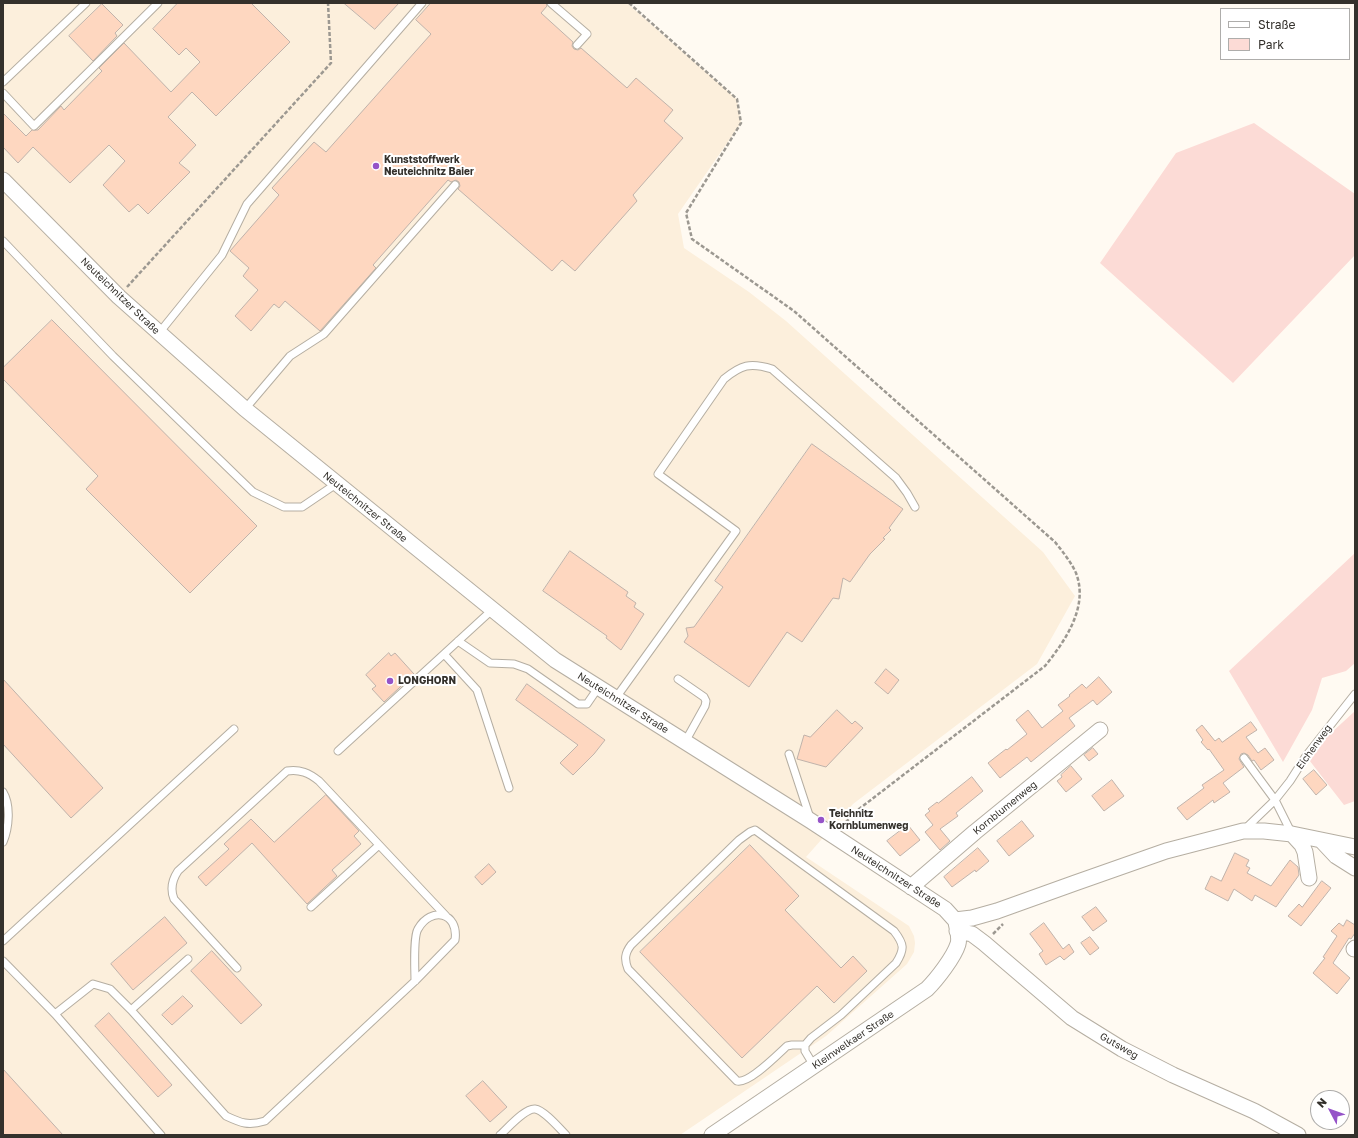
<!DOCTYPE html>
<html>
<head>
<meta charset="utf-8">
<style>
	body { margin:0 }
	#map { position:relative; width:1358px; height:1138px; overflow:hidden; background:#fffaf2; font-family:"Golos Text",sans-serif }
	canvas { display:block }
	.frame { position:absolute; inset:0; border:4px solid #34312c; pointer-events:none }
	.legend { position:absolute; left:1220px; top:8px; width:130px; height:52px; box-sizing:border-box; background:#fff; border:1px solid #aeadab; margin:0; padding:5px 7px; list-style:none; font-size:12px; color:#34312c }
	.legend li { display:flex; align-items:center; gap:8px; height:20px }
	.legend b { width:20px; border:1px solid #aeadab }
	.north { position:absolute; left:1310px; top:1090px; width:40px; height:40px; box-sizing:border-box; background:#fff; border:1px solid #aeadab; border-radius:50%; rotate:311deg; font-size:11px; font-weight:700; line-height:16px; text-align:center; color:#34312c }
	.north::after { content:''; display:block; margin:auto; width:14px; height:18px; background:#9553c8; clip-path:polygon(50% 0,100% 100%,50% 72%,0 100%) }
</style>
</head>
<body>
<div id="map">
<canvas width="1358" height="1138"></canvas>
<div class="frame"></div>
<ul class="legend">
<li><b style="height:5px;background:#fff"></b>Straße</li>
<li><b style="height:11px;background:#fcdbd6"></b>Park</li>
</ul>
<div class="north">N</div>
</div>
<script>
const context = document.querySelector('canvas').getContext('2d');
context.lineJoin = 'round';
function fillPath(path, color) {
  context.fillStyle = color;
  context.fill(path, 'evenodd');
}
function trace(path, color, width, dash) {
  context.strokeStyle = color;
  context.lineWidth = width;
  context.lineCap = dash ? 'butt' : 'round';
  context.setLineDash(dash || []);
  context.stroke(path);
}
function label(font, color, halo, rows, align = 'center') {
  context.font = font + ' "Golos Text",sans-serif';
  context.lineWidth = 4;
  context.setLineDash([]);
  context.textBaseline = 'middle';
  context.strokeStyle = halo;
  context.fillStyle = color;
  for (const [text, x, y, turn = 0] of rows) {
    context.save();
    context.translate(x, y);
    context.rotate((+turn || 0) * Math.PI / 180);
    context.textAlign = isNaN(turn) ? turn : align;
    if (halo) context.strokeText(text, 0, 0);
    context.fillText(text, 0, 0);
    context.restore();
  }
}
const built = new Path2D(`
	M3,3H627L737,99L741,123L678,214L684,248L749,292L786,321L1043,552L1075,596L1037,664L853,804L806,857L909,926L914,936L915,943L914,952L907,964L826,1036L680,1135H3Z`);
const green = new Path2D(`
	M1254,123L1355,194V255L1233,383L1100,263L1176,153Z
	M1355,553V663L1346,671L1322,678L1312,710L1283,762L1229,671Z
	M1355,711V801L1344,805L1306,756Z`);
const building = new Path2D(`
	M178,3H251L290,42L216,116L192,92L168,117L196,145L179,163L190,172L148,214L138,204L129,212L103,185L125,161L109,145L70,183L33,147L18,163L3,147V113L26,136L32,130H38L61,106L64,110L102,71L99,68L124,43L171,92L200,62L186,48L179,55L153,29Z
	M344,3H399L375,29Z
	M431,3H546L547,6L541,13L573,42L572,46L574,49L578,50L581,48L627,88L636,78L673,110L664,121L683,138L633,195L637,201L575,271L562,260L552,271L458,189L460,186L459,182L456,180L451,182L448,180L373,265L376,268L321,330L320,331L285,301L279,308L274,304L251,331L235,316L258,290L243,276L249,268L230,251L279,195L272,188L314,142L326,152L431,34L416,20Z
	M102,4L123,25L115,33L117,36L93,61L69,36Z
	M52,320L257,526L190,593L86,489L98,476L3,379V368Z
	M812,444L903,509L889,528L891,530L883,538L885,539L870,554L850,582L843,578L839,599L833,598L802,642L787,632L749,687L684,642L688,636L686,628L694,627L723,587L715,581Z
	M570,551L628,592L626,596L636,603L634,607L644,614L621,650L606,638L607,636L543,591Z
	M389,653L391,656L395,653L414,674L384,702L372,689L376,686L366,675Z
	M886,669L899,680L888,694L875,683Z
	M1099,677L1112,692L1097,705L1093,700L1069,718L1075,726L1031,762L1027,757L1000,778L988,763L1006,749L1007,750L1027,734L1016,720L1028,710L1042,728L1063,711L1058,705L1070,696L1069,695L1082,684L1086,688Z
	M3,679L103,788L71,818L3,744Z
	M527,684L605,740L594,754L573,775L560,763L578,745L516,700Z
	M837,710L852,724L855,721L863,728L826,767L797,759L804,735L810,737Z
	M1251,722L1257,730L1246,737L1258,753L1265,748L1274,760L1261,770L1254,760L1252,761L1248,755L1244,753L1241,754L1239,759L1244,767L1223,783L1230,792L1214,803L1213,800L1187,820L1177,808L1204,788L1202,785L1224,770L1209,749L1208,750L1201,742L1203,740L1196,730L1202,725L1215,741L1219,738L1222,742Z
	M1093,748L1098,754L1089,761L1084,755Z
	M1071,766L1082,779L1066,792L1057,781L1062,777L1061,775Z
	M1314,770L1327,785L1316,795L1303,779Z
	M972,777L983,791L956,813L958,816L940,829L950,841L940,850L925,832L933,825L925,815L930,811L928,809L937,802L938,803Z
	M1112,780L1124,796L1104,811L1092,796Z
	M326,795L359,831L354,836L361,844L332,870L337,876L307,904L252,843L206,886L198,877L229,849L224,844L251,819L274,842Z
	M1022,821L1034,836L1009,856L997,841Z
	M908,825L920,840L900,856L887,841Z
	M750,845L799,896L785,910L841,968L853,956L867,971L834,1003L817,986L742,1058L640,952Z
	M978,848L989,861L976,872L975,870L952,887L944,877Z
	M1235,853L1249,860L1246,866L1250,868L1247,873L1271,886L1290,860L1298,867L1299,875L1276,907L1255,895L1252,901L1234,889L1228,901L1205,889L1211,876L1221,881Z
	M489,864L496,872L482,885L475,877Z
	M1322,881L1331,888L1301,926L1288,916L1299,904L1302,907Z
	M1096,907L1107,921L1093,931L1082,917Z
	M165,917L187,943L133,990L111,964Z
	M1347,920L1355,925V933L1351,939L1349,938L1333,963L1350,978L1337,994L1313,973L1325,958L1323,957L1337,936L1331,931L1339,923L1343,926Z
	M1044,923L1063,949L1069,944L1074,952L1064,960L1060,956L1046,965L1039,954L1043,951L1030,934Z
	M1090,937L1099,948L1090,955L1081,943Z
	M212,951L262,1005L241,1024L191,971Z
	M183,996L193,1006L172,1025L162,1015Z
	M109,1013L172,1085L158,1097L95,1026Z
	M3,1069L63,1135H3Z
	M483,1081L507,1107L490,1122L466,1096Z`);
const path = new Path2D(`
	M629,3L737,99L741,123L686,213L692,239L794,311L1055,542C1063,552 1071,562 1076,573C1089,607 1065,641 1045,666L859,809L842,826
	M127,287L331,63L328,3
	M993,934L1003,924`);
const lane = new Path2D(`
	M551,3L587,34L577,45
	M3,82L86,3
	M3,93L34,126L158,3
	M3,241L113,356L253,492L284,507H302L336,484
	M159,333L222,255L247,204L422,3
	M245,409L290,356L324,334L455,185
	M492,610L444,654L477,690L509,788
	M458,641L490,663L514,664L528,669L578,704H587L598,688
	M678,679L704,697L706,701L705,706L685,742
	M615,699L736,531L658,474L724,379C741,365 750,362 772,369L896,478L907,493L915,507
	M338,751L444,654
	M789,754L810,818
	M1244,758L1275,800L1292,834
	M3,792C11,805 9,828 3,842
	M1245,829L1275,800L1290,781L1306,756L1355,694
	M311,907L379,845
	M3,941L234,729
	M3,961L55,1014L161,1135
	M237,968L174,899C170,889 172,880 178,871L287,771C300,769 309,773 319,781L446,916
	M131,1010L188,959
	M55,1014L93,984L110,989L131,1010L226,1116C241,1123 248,1126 265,1121L415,981L455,940C459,912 431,906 418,929C413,937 415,970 415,981
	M805,1045H792L787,1046C777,1055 749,1084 737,1081L628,969C624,959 625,953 631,945L739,840L750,832L755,830L894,931C904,944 905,949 896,963L841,1015L811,1038L805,1045V1051L814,1066
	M500,1135C508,1128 525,1108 535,1109C544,1110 560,1129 566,1135`);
const street = new Path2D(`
	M3,180L119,297L245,409L555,660L811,821L945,909L955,920
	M1292,834L1302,845L1305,852L1309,878
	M1321,840L1336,856L1355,868
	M911,887L975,832L1100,730
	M955,920L972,918L997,911L1075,883L1166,851L1243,831H1264L1292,834L1355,847
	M957,931L972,934L984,943L1072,1018L1122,1049L1173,1075L1254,1111L1298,1135
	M1354,949L1355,948
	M712,1135L927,989C937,979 954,957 958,944C960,938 957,928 956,922`);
const markers = [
	[376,166,4,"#9553c8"],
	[390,681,4,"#9553c8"],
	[821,820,4,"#9553c8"]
];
const poiNames = [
	["Kunststoffwerk",384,160],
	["Neuteichnitz Baier",384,172],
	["LONGHORN",398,681],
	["Teichnitz",829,814],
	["Kornblumenweg",829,826]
];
const streetNames = [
	["Neuteichnitzer Straße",120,296,44],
	["Neuteichnitzer Straße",365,507,39],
	["Neuteichnitzer Straße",623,703,32],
	["Eichenweg",1314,747,-54],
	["Kornblumenweg",1005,808,-39],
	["Neuteichnitzer Straße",896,877,33],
	["Kleinwelkaer Straße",853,1040,-34],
	["Gutsweg",1119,1046,30]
];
fillPath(built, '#fcefdc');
fillPath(green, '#fcdbd6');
fillPath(building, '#fed7c0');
trace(building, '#c0b3ab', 1);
trace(lane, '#b5aea2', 9);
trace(street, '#b5aea2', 17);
trace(path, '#9c9891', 2.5, [4, 2]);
trace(lane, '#fff', 7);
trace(street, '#fff', 15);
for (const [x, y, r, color] of markers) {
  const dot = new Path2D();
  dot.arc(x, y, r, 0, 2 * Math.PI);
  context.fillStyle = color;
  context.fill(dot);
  trace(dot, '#fff', 1.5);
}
label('bold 10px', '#34312c', '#fff', poiNames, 'left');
label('10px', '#34312c', '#fff', streetNames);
</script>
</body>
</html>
